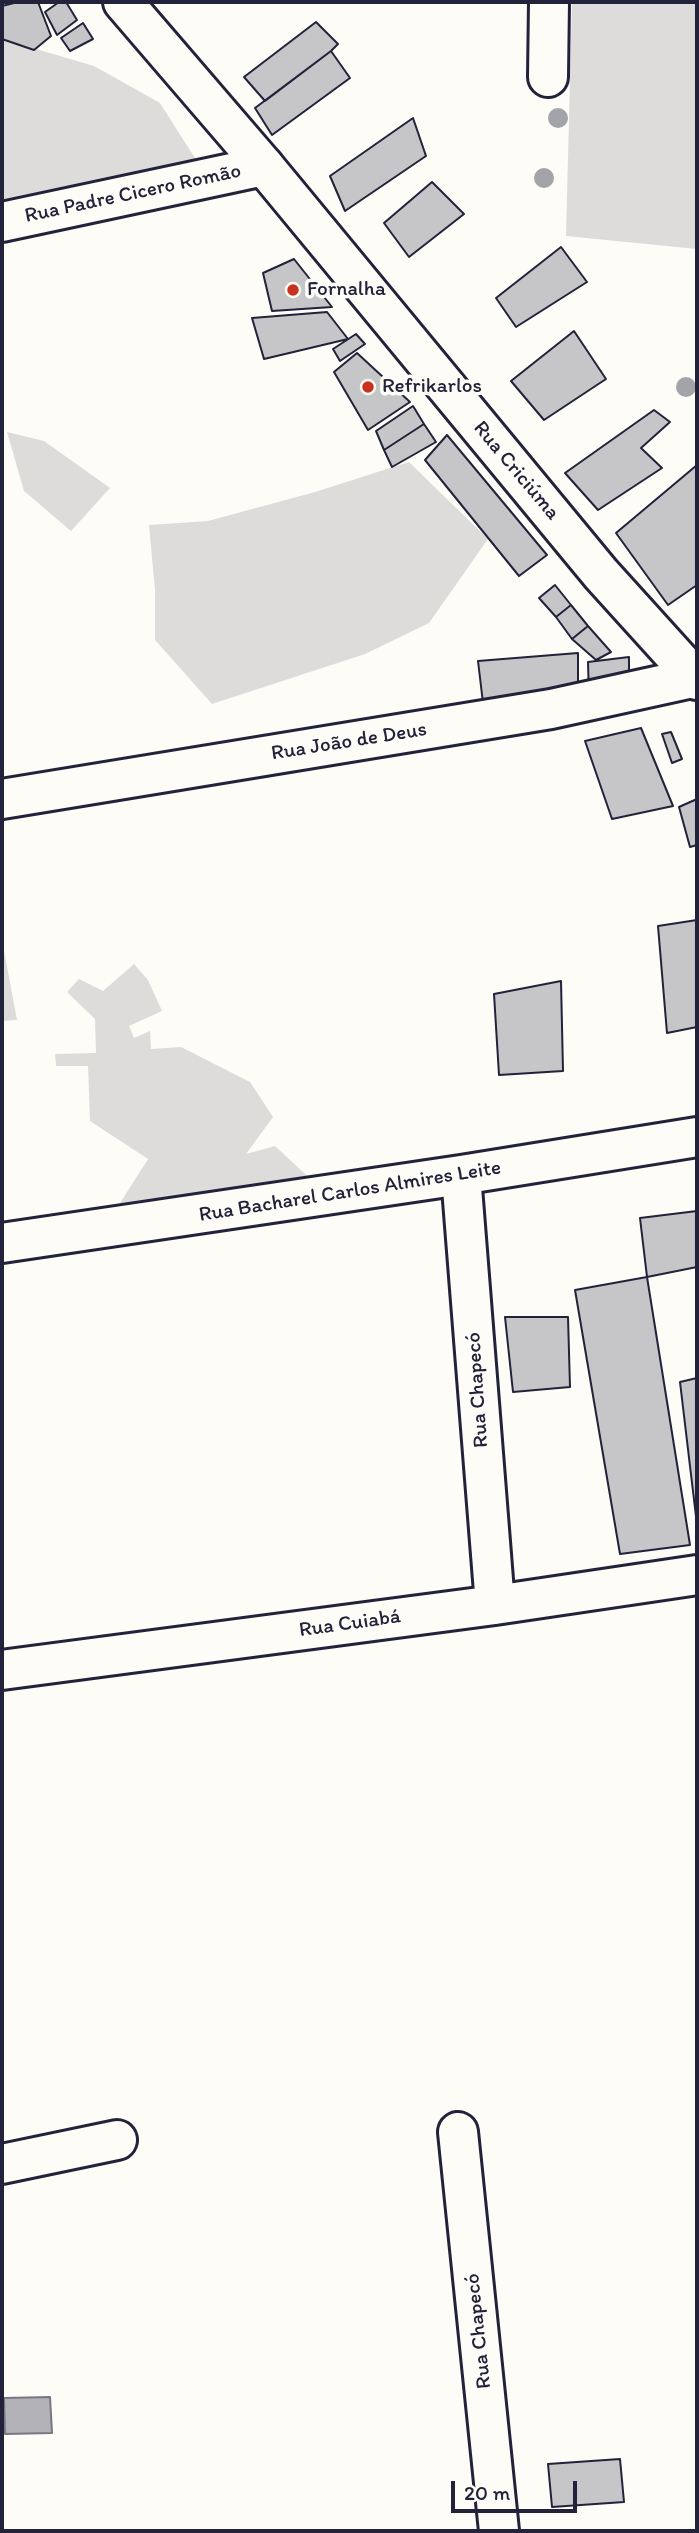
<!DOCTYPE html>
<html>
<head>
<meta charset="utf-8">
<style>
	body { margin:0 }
	#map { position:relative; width:699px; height:2533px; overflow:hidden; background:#fdfcf7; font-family:Itim,sans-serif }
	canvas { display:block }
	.frame { position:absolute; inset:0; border:4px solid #22223b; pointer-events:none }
	.scale { position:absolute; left:451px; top:2481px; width:126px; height:32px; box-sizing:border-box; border:4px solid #22223b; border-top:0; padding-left:9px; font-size:21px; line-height:24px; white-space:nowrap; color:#22223b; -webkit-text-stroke:5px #fdfcf7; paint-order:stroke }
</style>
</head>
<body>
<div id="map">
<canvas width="699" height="2533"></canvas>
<div class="frame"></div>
<div class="scale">20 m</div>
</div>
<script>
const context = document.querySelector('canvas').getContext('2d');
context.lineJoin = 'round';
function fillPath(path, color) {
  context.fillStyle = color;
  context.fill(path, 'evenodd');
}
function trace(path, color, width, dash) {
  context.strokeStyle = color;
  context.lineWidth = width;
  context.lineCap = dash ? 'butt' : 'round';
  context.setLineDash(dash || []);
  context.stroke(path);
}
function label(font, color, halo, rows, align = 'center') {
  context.font = font + ' Itim,sans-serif';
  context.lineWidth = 7;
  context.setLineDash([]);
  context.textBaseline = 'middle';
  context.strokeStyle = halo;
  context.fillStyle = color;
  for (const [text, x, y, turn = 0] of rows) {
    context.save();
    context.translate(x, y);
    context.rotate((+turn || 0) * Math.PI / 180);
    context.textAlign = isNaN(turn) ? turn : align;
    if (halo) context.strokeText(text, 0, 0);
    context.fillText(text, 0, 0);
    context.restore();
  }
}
const green = new Path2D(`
	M572,2H697V249L566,236Z
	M2,39L94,66L160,103L207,177L2,201Z
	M7,432L44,441L110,488L71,531L24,491Z
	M409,462L488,539L429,623L365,654L212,704L155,640V590L149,525L208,521L315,492Z
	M2,940L17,1020L2,1021Z
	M134,964L148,980L162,1011L129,1026L134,1038L150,1031L151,1049L181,1047L250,1082L273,1117L246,1154L275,1146L317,1185L115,1211L148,1159L90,1121L88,1066H56L55,1054L96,1053L95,1019L67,992L79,979L103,991Z`);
const water = new Path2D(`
	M50,2397L52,2433L5,2434L4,2398Z`);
const building = new Path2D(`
	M18,2H38L51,36L34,50L2,39V6Z
	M59,2H66L77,20L57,35L45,12Z
	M316,22L338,44L331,51L265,101L244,77Z
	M83,23L93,39L70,51L61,38Z
	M331,51L350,78L272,135L255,108Z
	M413,118L426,156L345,211L330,176Z
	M432,182L464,214L409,257L384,223Z
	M561,247L587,282L516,327L496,298Z
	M294,259L332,307L272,311L263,273Z
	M327,312L348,339L264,359L252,318Z
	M574,331L606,379L544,420L511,381Z
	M356,334L365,344L340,361L333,349Z
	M357,353L410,402L368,430L334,372Z
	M413,406L424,424L384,450L376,431Z
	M654,410L670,422L641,448L662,468L598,510L565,473Z
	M424,424L436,442L392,467L384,450Z
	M447,435L547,555L519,576L425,460Z
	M697,465V585L668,605L616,533Z
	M555,585L571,605L556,617L539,598Z
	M571,605L588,626L572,639L556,617Z
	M588,626L611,652L596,660L572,639Z
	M578,653V697L483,703L478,661Z
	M629,657V691L589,697L588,662Z
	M641,728L673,806L612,819L585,741Z
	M671,732L682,759L672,763L662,734Z
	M697,799V845L690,847L679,807Z
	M697,920V1027L667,1033L658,926Z
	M561,981L563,1071L499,1075L494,994Z
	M697,1211V1267L647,1277L640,1218Z
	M647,1277L690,1545L620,1554L575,1290Z
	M505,1317H568L570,1387L513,1392Z
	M697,1378V1525L680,1382Z
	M620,2459L624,2502L552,2507L548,2464Z`);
const minor = new Path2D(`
	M548,77L549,2
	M2,222L264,166
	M2,799L551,709L697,677
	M461,1175L495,1605
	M2,1243L461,1175L697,1137
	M2,1670L495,1605L697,1575
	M458,2132L499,2531
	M2,2164L117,2140`);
const major = new Path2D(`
	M123,2L264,166L601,574L697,680`);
const trees = [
	[558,118],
	[544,178],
	[686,387]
];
const markers = [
	[293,290,7,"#c8321e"],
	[368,387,7,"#c8321e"]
];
const streetNames = [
	["Rua Padre Cicero Romão",133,194,-12],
	["Rua Criciúma",516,471,50],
	["Rua João de Deus",349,742,-9],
	["Rua Bacharel Carlos Almires Leite",350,1192,-9],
	["Rua Chapecó",478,1390,-94],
	["Rua Cuiabá",350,1624,-8],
	["Rua Chapecó",479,2331,-96]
];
const poiNames = [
	["Fornalha",307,290],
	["Refrikarlos",382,387]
];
fillPath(green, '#dddcdb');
fillPath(water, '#b2b2b7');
trace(water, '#787885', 2);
fillPath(building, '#c6c6c8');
trace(building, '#22223b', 2);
trace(minor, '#22223b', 44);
trace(major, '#22223b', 44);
trace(minor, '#fdfcf7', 38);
trace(major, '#fdfcf7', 38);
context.fillStyle = '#a3a3aa';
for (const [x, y] of trees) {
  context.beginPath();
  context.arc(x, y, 10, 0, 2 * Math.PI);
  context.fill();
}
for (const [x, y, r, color] of markers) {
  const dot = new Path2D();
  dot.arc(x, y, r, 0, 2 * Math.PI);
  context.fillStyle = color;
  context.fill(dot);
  trace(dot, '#fdfcf7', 2.5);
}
label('21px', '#22223b', '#fdfcf7', streetNames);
label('21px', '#22223b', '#fdfcf7', poiNames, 'left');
</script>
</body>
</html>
